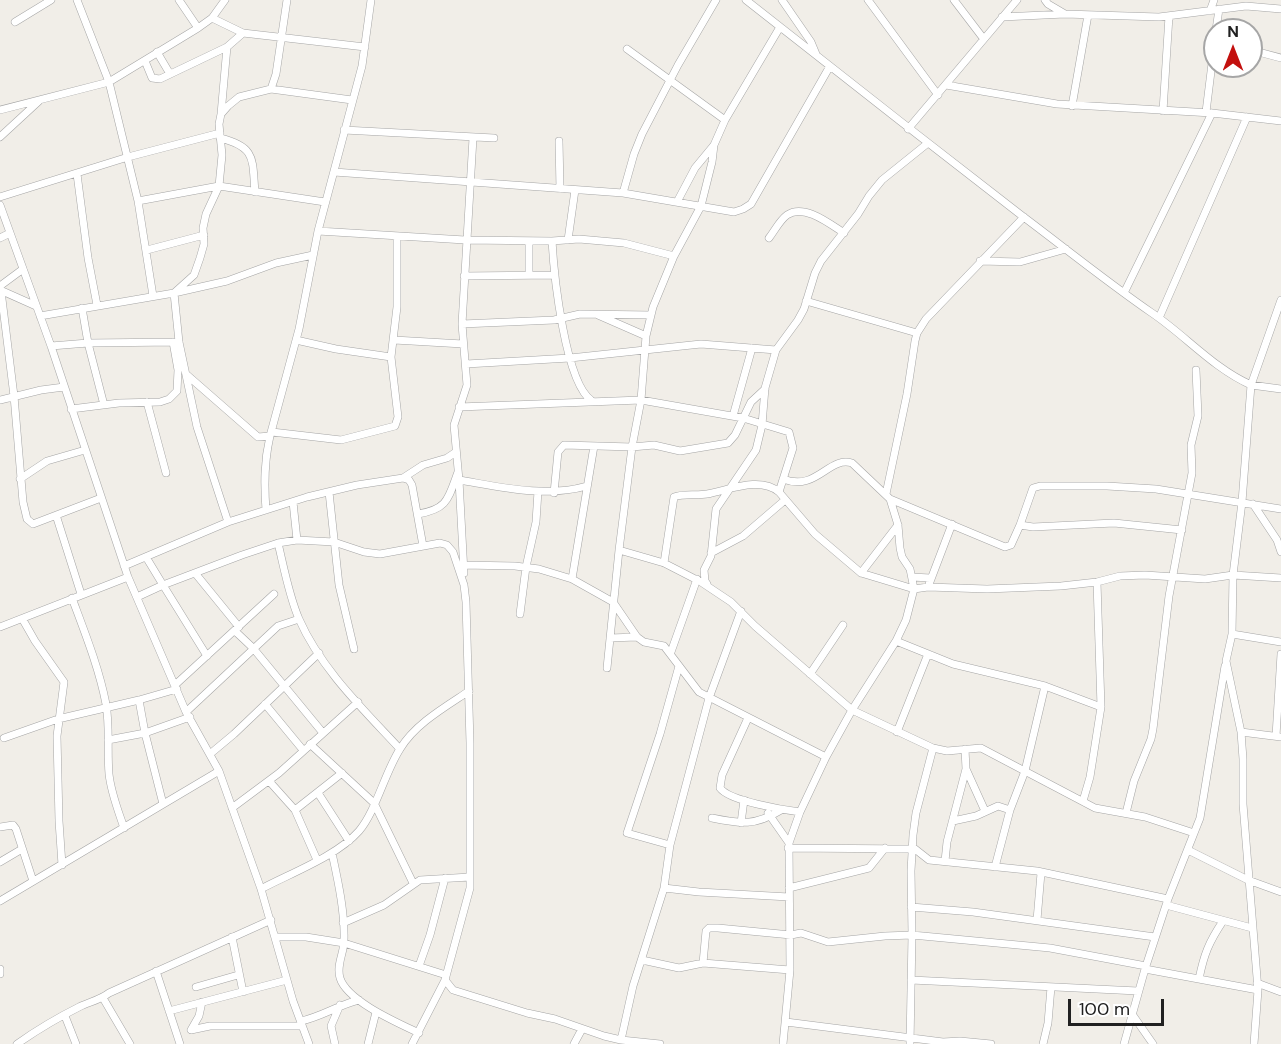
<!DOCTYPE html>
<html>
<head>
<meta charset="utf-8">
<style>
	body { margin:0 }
	#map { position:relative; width:1281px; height:1044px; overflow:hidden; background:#f1eee8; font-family:"DM Sans",sans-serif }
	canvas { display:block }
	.north { position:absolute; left:1203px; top:18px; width:60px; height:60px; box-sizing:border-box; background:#fff; border:2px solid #a6a6a6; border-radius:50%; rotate:0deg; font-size:16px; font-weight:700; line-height:24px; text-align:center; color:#212121 }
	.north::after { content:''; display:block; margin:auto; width:21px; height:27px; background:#c3100e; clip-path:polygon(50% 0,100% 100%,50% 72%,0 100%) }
	.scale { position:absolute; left:1068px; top:999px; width:96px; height:27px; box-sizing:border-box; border:3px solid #212121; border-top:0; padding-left:8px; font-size:18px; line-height:21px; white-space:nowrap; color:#212121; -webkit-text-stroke:4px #fff; paint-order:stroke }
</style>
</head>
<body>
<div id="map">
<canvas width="1281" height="1044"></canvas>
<div class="north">N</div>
<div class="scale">100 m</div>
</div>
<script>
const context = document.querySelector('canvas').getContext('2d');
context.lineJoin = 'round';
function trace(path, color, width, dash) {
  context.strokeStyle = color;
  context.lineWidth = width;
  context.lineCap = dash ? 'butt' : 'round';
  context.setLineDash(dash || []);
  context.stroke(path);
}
const minor = new Path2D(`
	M77,0L109,82L138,201L153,296
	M179,0L198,28
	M746,0C837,72 929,144 1021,215C1065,248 1107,282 1152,313C1186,336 1213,368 1251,385L1242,502L1233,575L1232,634L1226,661L1241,732L1243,759V804L1258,990L1254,1044
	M782,0L811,42L816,54
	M868,0L938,95
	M954,0L983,38
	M1045,0L1048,4L1065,14
	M1210,11L1214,0
	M1002,17L1065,14L1159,17L1246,6L1281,9
	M212,18L243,33L365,47
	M15,22L51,0
	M1216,30L1219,9
	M627,49L725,120
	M1251,50L1281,58
	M157,52L170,74
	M145,61L152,78L160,79L227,47L243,33
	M946,85L1057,104L1212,113L1281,121
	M271,89L276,74L287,0
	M1072,106L1088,15
	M0,110L109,82L198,28L212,18L225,0
	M1163,111L1169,16
	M1206,112L1215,39
	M221,114L227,47
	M908,129L1017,0
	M344,130L494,138
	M0,137L39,101
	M220,138C257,147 252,160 255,192
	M559,141L560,189
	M334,172L623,193L734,212L743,209L751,204L830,66
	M77,174L88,258L97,305
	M623,193L634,154L642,134L678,65L716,0
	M0,197L128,157L220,133
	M138,201L219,186L325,202
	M677,202L695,168L714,145L725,120L780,27
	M0,205L51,346L128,577L186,712L219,771L261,889L293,1001L309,1044
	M318,231L465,240L552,241L579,239L624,243L674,256
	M0,238L10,233
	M769,238C775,230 780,220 787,215C804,203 830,224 844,233
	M568,240L575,190
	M529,241V274
	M552,241C554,275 565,383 592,401
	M147,250L204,235
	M980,261L1020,262L1066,249
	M464,276L554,275
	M0,286L23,269
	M0,290L36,306
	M1,291L14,396L23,502L27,519L33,524L101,498
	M1124,293L1212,113
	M1281,300L1251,385L1281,389
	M806,301L917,333
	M82,308L88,343L104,405
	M598,315L646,336
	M40,316L174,293L227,281L276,263L313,255
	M1159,318L1247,117
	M462,324L554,320L580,314L651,315
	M296,340L336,349L391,357
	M394,340L463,344
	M51,346L88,343L177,342
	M466,364L570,358L701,344L776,350
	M187,375L258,437L270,436L299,329L318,231L362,66L371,0
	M0,400L41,390L64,387
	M147,402L166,473
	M459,407L641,400L743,418L789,432L793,448L779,492L815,534L861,573L914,589L928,587L987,589L1061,586L1097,582L1120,576L1145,575L1205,579L1233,575L1281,578
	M71,409L119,403L160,402L169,399L177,391L178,370L173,342
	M733,416L752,348
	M272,432L341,440L395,426L398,417L391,357L397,307V236
	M403,478L409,480L412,485L423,546
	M20,479L47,461L85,450
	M783,479C817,492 828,456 852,463L890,499L898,525L900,548L902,557L910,569L914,589L906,620L896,641L852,710L826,757L800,812L789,843L790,970L783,1044
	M459,480C501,487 545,498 587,486
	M329,492L339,585L354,649
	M554,493L558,452L564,445L632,447L654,445L680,451L728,443L735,435L751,402L765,389
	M886,494L907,394L915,341L917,333L926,319L1024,217
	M890,499L1005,547L1011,545L1020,525L1033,527L1114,523L1182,530
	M293,502L297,540
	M1253,504L1277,540L1281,552
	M266,510C264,484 264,462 270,436
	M418,514C448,509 448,499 458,472
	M56,515L81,594
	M228,522L197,427L179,342L174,293L194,275L200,258L204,244L203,228L206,214L219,186L222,155L219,124L221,114L228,106L239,97L271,89L352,100
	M1020,525L1033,488L1040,486H1107L1156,489L1281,509
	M278,543C284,568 289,596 299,619C321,669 363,709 400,749
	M619,550L664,563L701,582L731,602L755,626L852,710L933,748L947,751L981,748L1095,808L1145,817L1194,833
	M711,553L743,536L785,500
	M146,557L163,585L242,555L278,543L297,540L334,542L364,552L380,554L440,543L447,545L453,552L464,585L466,602L470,743V888L445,980L412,1044
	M664,563L674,497C684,493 696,496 707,494C729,490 760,476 779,492
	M463,565L515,566L539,569L572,579L613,602L637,637L644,642L664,646L699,692L826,757
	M124,566L228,522L307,497L357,485L403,478L423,465L447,458L456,452
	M195,573L239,627
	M464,573L459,480L454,425L467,385L462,324L473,138
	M861,573L898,525
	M912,577L930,578
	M572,579L594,446
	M707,584L705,581L704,570L711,556L716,509L756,450L762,425L765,388L776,350L798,320L804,309L815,273L821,261L858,214L869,196L882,180L928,143
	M928,587L952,524
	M137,597L163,585L207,656
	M72,598C85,633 99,668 106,704C110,727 107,751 109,774C111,793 118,810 124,828
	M520,614L526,567L536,522L538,491
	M23,620L35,641L64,682L57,736L59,821L62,865
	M0,627L128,577
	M235,631L253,648L323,733
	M1232,634L1281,642
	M610,638L637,637
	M896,641L953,664L1045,686L1101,707
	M671,652L697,579
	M607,668L619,550L632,447L641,400L646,336L653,307L674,256L701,206L712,162L714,145
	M810,674L843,625
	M175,685L274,594
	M139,700L145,733L163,804
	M265,704L303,750
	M186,712L278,626L299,619
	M748,718L722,775L720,788C729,801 784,810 800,812
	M897,732L928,654
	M1241,732L1281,737
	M1276,736L1281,654
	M4,738L58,719L139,700L177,689
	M108,740L145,733L190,717
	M310,744L374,803L413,883
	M210,754L234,734L319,653
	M966,769L985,811
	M269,781L295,810L317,860
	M318,793L349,841
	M1083,801L1090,777L1101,707L1097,582
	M232,808L279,773L358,702
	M295,810L342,773
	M768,813L789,843
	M1126,813L1134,781L1151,739L1153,729L1169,596L1192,473L1191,445L1198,416L1196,370
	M712,818C741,824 755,826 781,810
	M953,821L976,816L998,806L1010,810
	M741,823L744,800
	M0,827L13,825L16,829L33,881
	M670,845L627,833L660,734L679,666
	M788,848L915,849L929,860L1037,871L1168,899
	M1188,850L1248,880L1281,892
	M332,853C338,881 345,912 344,941C344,953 336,965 340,978C347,1001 398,1023 419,1033
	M945,861L947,842L966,769L965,749
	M0,862L22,849
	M995,867L1010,810L1025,771L1045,686
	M664,888L699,892L789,897
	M789,888L869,868L885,848
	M261,889C291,873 337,856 359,831C376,811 385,772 400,749C415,724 445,707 469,691
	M0,901L219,771
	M1166,905L1252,928
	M911,907L973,912L1155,937
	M1037,920L1041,873
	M343,923L384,905L420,880L470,877
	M232,937L243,992
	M276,937H306L344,943L446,975
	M642,960L679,968L703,963L790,970
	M703,963L706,931L709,928H718L791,935L801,933L828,942L885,936L912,935L1050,948L1146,966
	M419,966L430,935L445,878
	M0,969V974
	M1145,969L1258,990
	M156,971L180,1044
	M1199,979C1204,954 1209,942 1223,921
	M445,980L453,990L527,1013L555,1019L604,1036L621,1040L660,1044
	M911,980L1138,991
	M1257,983L1281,992
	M196,987L238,975
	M103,998L130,1044
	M202,1002L199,1016L191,1030L210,1026H302
	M169,1011L287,980
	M1132,1014L1153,1044
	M65,1016L76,1044
	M301,1021C321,1017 338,1005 359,1000
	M786,1022L943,1042L960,1041L991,1044
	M621,1040L633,986L664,888L670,845L709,698L741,611
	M17,1044C37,1030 57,1018 79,1007C89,1002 100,1000 109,993L271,920
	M335,1044L331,1026L340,1005
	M368,1044L376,1012
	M574,1044L582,1029
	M910,1044L912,935L911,871L913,835L916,813L933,748
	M1043,1044L1048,1023L1051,987
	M1124,1044L1145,969L1168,899L1200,818L1225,666`);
trace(minor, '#a5a5a5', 8);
trace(minor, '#fff', 7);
</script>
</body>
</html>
